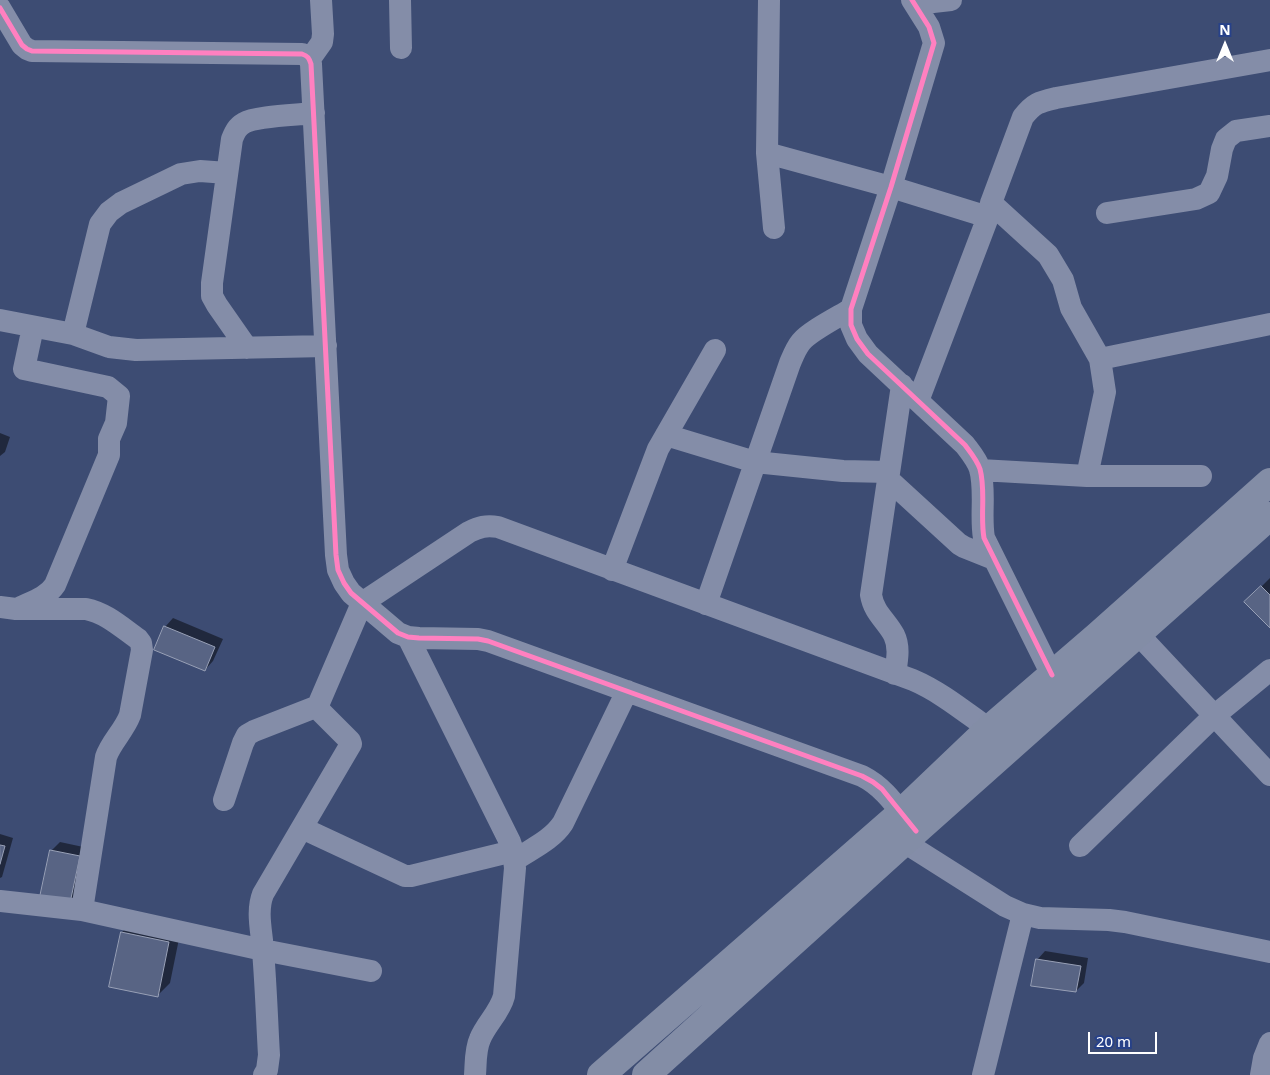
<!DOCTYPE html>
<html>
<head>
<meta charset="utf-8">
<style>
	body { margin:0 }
	#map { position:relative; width:1270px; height:1075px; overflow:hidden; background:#3d4c73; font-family:"Noto Sans",sans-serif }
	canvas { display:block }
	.north { position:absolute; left:1200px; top:20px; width:50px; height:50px; -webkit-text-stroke:4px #274189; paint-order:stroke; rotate:0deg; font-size:14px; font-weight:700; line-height:20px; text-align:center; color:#fff }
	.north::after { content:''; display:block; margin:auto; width:18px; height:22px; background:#fff; clip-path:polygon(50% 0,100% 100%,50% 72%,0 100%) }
	.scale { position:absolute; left:1088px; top:1032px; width:69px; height:22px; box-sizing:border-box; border:2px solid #fff; border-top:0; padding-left:6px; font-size:15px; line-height:18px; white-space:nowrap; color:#fff; -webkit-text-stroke:4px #274189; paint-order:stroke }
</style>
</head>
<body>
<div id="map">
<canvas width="1270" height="1075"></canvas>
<div class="north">N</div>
<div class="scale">20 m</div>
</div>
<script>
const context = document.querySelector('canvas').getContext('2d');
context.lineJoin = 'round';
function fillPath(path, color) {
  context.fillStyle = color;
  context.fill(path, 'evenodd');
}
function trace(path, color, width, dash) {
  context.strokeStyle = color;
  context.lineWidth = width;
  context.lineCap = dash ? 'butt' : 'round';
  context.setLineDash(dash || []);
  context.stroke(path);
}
const shadow = new Path2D(`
	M0,433L10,437L5,452L0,456Z
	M1270,578V626L1246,602Z
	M173,618L223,639L213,661L205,670L165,627Z
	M0,834L13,838L2,877L0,878Z
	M60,842L88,848L78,893L69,902L52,850Z
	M135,919L181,929L170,983L157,996L122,932Z
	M1045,951L1088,958L1084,983L1076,991L1037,960Z`);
const building = new Path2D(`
	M1261,586L1270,595V628L1244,602Z
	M164,626L215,647L205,671L154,650Z
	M0,845L5,846L0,864Z
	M50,850L80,856L70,903L40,897Z
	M121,932L169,942L158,997L109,987Z
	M1036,959L1081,966L1076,992L1031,986Z`);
const minor = new Path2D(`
	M400,0L401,48
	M769,0L767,153L774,228
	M912,0L929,27L934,43L891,187L851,309V325L857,339L868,354L965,445C971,453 977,460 980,469C986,491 980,516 984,538L1052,675
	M915,4L951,0
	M0,8L22,45L27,49L32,51L302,54C308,56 309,58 311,64L336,555L338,570L344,583L351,593L398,633L408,637L419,638L478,639L488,641L862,776C884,787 896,806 911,825
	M310,59L322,42L323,34L321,0
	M767,153L891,187L988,217
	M991,203L1048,255L1063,280L1071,308L1100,359L1105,392L1087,476
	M1107,213L1196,199L1209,193L1217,176L1222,149L1226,139L1236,131L1270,126
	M0,320L73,334L109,347L136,350L326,346
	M73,334L100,224L109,212L121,203L181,174L200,171L227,173
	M247,348L217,305L212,296V283L232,139C235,132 237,127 244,123C255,116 298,115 314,113
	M1100,359L1270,324
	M918,401L988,217L991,203L1023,117C1034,103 1039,102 1056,98L1270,60
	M666,435L755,462L843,471L889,472
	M980,470L1087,476H1201
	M888,479L959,544L964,547L994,559
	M612,570L658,449L715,350
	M706,604L790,363C793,356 796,348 801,342C810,331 838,317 851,309
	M0,607L16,609H86C106,613 121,627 138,639L141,643L142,650L130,715C124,731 111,742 106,757L82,910
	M21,607C34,601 47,597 55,585L109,455V439L116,423L119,396L108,387L24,369L33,327
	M1137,633L1270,775
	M408,637L510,842L513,851L515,868L504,996C500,1012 486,1024 480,1039C475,1050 476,1063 475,1075
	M895,674C897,661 900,647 894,635C886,620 874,613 871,595L902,385
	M224,800L243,743L247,735L254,731L318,706
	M302,828L405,876H411L513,851
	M904,842L1005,906L1023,914L1040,918L1109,920L1125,922L1270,952
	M1080,846L1214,716L1270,670
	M515,860C531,849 552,840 563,823L627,691
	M0,901L82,910L263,950L371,971
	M264,1075L267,1070L269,1055C267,1021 266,986 263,951C262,932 256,912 263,894L351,744L350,741L319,710V703L362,603L469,532C479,527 486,525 498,527L913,680C941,692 965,712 989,729
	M983,1075L1023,914
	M1261,1075L1264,1058L1270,1043`);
const primary = new Path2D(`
	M601,1075L901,813L989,729L1097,636L1270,482
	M646,1075L916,831L1270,516`);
const cycleway = new Path2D(`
	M912,0L929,27L934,43L891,187L851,309V325L857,339L868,354L965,445C971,453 977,460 980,469C986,491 980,516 984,538L1052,675
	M0,8L22,45L27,49L32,51L302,54C308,56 309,58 311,64L336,555L338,570L344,583L351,593L398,633L408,637L419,638L478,639L488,641L862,776L873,782L882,789L916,831`);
fillPath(shadow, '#0007');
fillPath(building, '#586484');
trace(building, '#98a0b6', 1);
trace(minor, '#848da8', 22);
trace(primary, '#838da6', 28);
trace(cycleway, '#ff80c0', 5);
</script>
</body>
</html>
